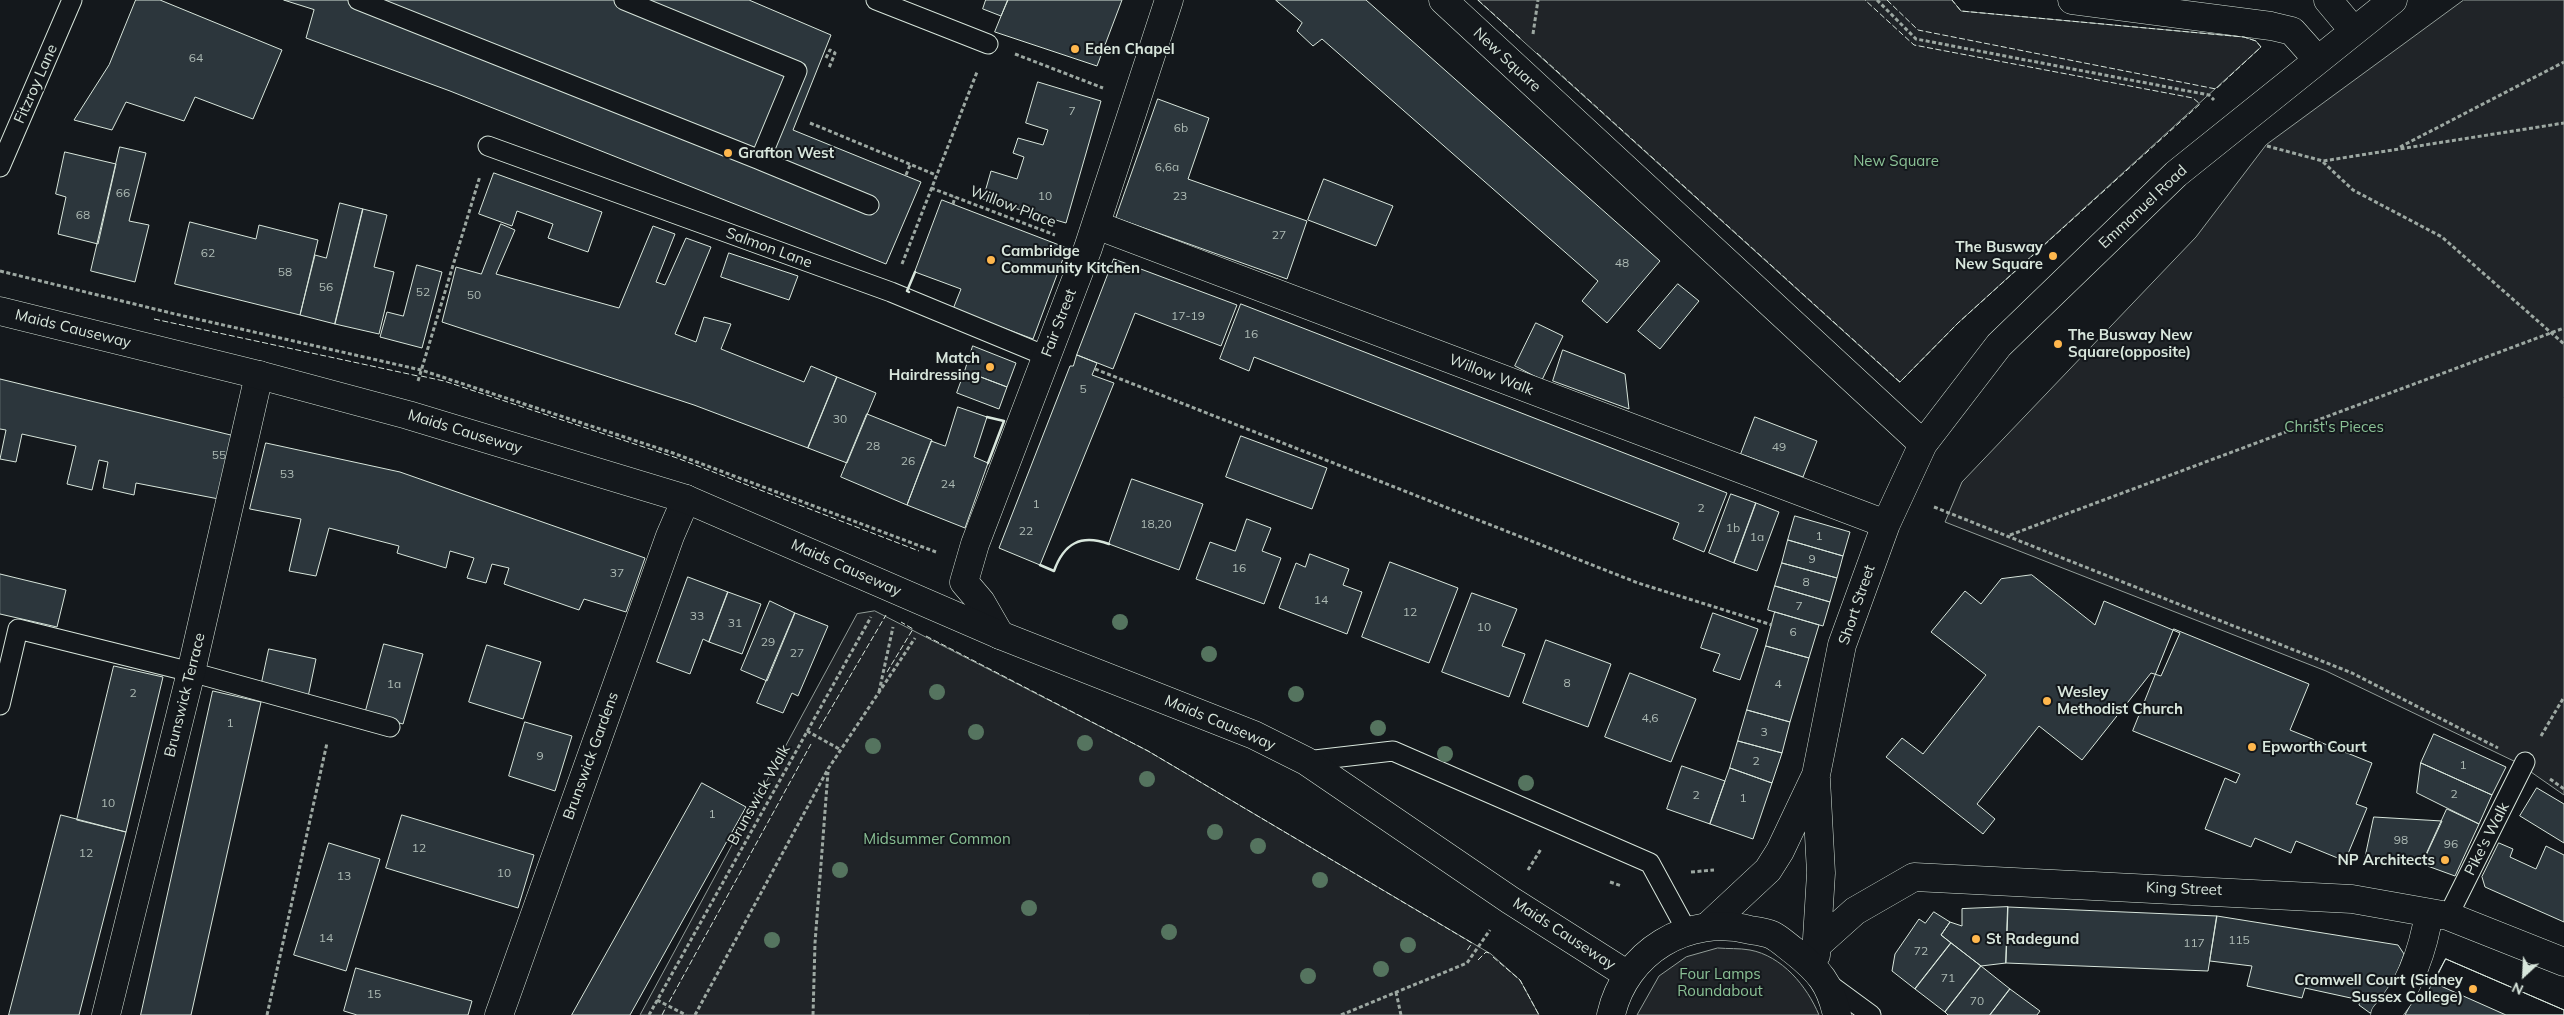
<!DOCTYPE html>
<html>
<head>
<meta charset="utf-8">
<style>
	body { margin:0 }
	#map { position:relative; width:2564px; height:1015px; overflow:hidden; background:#14181c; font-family:Mulish,sans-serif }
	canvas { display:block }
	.north { position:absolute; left:2499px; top:950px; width:50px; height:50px; -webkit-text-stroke:4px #14181c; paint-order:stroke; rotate:205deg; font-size:14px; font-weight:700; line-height:20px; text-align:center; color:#d8e6dc }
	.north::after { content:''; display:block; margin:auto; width:18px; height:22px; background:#d8e6dc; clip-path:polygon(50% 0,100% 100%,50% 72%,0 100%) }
</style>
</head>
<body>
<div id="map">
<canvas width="2564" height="1015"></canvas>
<div class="north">N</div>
</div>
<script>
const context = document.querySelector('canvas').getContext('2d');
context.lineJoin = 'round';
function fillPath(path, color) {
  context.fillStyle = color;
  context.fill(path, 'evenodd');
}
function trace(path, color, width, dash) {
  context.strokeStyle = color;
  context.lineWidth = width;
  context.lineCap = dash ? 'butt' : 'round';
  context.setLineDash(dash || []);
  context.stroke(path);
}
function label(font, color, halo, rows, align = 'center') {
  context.font = font + ' Mulish,sans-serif';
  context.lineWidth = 4;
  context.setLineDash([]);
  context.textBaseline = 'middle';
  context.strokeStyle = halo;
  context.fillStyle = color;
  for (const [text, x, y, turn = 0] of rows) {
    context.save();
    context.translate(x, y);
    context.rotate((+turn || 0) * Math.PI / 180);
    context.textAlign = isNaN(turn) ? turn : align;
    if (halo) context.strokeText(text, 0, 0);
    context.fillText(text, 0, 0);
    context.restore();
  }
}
const green = new Path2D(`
	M1478,0H1952L1961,11L2244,37L2256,41L2261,47L1958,323L1900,382Z
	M2464,0H2564V795L2518,763L2326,671L1945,522L1962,482L2196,237L2266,145Z
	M875,611L1148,751L1491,954L1520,980L1539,1015H640L857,614Z
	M1718,948C1728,949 1739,948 1750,950C1782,956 1807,986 1819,1015H1637L1659,976L1686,957Z`);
const building = new Path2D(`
	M136,0H160L282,50L253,119L195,97L184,121L126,102L112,130L74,120L109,65Z
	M284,0H749L831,35L793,130L921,182L886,264L450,91L306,38L314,10Z
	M986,0H1008L1001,16L983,9Z
	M1008,0H1122L1097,66L995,32Z
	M1276,0H1366L1660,261L1607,323L1582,301L1598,281L1322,39L1313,46L1297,31L1302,23Z
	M1038,82L1101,101L1066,223L983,199L991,171L1017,179L1024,157L1013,153L1018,138L1043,145L1048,130L1026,123Z
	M1158,99L1209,118L1188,179L1307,221L1287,279L1116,218Z
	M120,147L146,153L129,221L149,225L135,282L91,271Z
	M65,152L116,164L98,244L58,234L66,197L56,194Z
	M494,173L602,212L588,252L548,238L553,224L517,211L512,226L479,214Z
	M1324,179L1393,206L1376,246L1308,220Z
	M942,200L1067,248L1033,339L953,309L961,289L915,272Z
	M340,203L363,209L335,324L300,315L315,255L326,258Z
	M363,209L387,215L374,267L394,272L379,334L335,324Z
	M190,222L256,239L259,225L318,240L300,315L175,284Z
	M501,224L515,230L496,274L619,308L653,226L675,234L656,282L665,285L686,238L711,247L675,334L696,342L704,317L731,324L721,349L804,382L811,366L837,377L808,448L694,405L442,322L456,267L481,274Z
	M729,253L798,276L789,300L721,277Z
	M1114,259L1237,305L1221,346L1135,313L1113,369L1077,355Z
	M417,265L442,272L422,348L380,337L387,312L403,316Z
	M1678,284L1699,301L1660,349L1638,331Z
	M1241,304L1727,493L1704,552L1673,539L1679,523L1254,357L1249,371L1220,359Z
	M1536,323L1563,336L1542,380L1515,366Z
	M973,346L1016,363L1007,387L965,371Z
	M1563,350L1625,374L1629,409L1553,381Z
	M1077,355L1097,363L1092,375L1114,383L1040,565L999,548L1070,366H1073Z
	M965,371L1007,387L999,409L957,393Z
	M837,377L876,393L847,463L808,448Z
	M0,379L239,437L224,500L136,483L134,495L103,488L108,462L99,460L92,490L67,484L76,446L22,434L16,462L0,459L6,430L0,429Z
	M958,407L987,417L974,457L988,463L965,528L907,505L931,441L945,446Z
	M867,414L932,440L907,505L841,477Z
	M1755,417L1817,441L1803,477L1741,454Z
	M1241,436L1327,468L1312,509L1226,477Z
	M266,443L400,472L645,558L626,612L584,599L579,610L504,584L509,568L492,564L486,583L467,578L474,558L450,551L446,568L397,553L399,546L329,528L316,576L289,571L301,519L250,509Z
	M1132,479L1203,504L1179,570L1109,544Z
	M1731,494L1756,503L1734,563L1709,553Z
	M1756,503L1779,512L1757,571L1734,563Z
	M1795,516L1850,532L1843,556L1788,540Z
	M1247,519L1271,528L1262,551L1281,558L1264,604L1196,579L1210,542L1235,551Z
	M1788,540L1843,556L1837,578L1782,563Z
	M1310,554L1349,569L1343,585L1362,592L1347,634L1279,608L1296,563L1305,567Z
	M1390,562L1458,588L1429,663L1362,637Z
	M1782,563L1837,578L1830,602L1775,586Z
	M0,574L66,590L57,627L0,614Z
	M2032,575L2095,625L2104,601L2180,633L2161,676L2151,673L2082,760L2039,726L1977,804L1995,819L1983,834L1886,757L1902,738L1923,754L1986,675L1931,632L1965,591L1981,604L2001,579Z
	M688,577L728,592L709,642L703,639L690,674L657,662Z
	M1775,586L1830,602L1823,626L1768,610Z
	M728,592L761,604L742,654L709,642Z
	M1472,593L1517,609L1502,646L1525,654L1509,697L1442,672Z
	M770,601L795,613L767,681L741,670Z
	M1775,612L1819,625L1809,658L1766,646Z
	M795,613L828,626L798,696L792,693L783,713L757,703Z
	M1713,613L1758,629L1740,680L1713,671L1720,654L1701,648Z
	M2174,629L2309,684L2290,730L2372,763L2356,804L2367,808L2345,861L2296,841L2291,853L2255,838L2251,847L2205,829L2225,778L2236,783L2240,774L2133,731Z
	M1546,640L1611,664L1588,727L1523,703Z
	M384,644L423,654L403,724L365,714Z
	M487,645L541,662L523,719L469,702Z
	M1766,646L1809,658L1790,722L1747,710Z
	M269,649L316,659L308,697L261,687Z
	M114,666L163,677L126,832L77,820Z
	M1630,673L1696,699L1671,762L1605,737Z
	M213,691L261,702L191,1015H141Z
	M1747,710L1790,722L1782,753L1738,741Z
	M525,722L572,736L555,791L509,776Z
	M2434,734L2506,767L2492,795L2421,763Z
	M1738,741L1782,753L1772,783L1730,768Z
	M2421,763L2492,795L2479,824L2417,793Z
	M1682,766L1725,781L1710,824L1667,809Z
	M1730,768L1772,783L1753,839L1710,824Z
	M702,783L746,807L630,1015H572Z
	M2537,788L2564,804V843L2520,816Z
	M2447,809L2479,824L2455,876L2422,864Z
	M61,815L126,832L79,1015H9Z
	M402,815L534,855L518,908L386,868Z
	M2374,817L2442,821L2422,864L2365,859Z
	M329,843L380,859L346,971L294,955Z
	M2499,843L2513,849L2510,857L2536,869L2546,846L2564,855V922L2485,887L2482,877Z
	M2008,907L2217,916L2208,971L2006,963Z
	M2008,907L2006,963L1981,966L1941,935L1950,922L1962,926V909Z
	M1934,912L1950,922L1941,935L1951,943L1915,989L1892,971L1895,954L1919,919L1925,923Z
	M2217,916L2398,945L2404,954L2385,1007L2370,1013L2359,1005L2360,1000L2305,988L2302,998L2247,986L2252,966L2210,961Z
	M1951,943L1981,966L1945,1012L1915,989Z
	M2446,959L2564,1010V1015H2405L2414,998L2426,994Z
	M2446,959L2564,1010V1015H2506L2434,983Z
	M1981,966L2010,989L1990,1015H1948L1945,1012Z
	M356,968L472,1001L468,1015H357L344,1011Z
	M2010,989L2040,1011L2037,1015H1990Z`);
const path = new Path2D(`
	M1877,0L1916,39L2209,95L2214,100
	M1533,34L1538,0
	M1015,54L1103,88
	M826,58L830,50L835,53L829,68
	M810,123L936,175
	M2267,146L2323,161L2564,123
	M2400,147L2564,62
	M2323,162L2353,190L2442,237L2564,344
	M906,175L910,165
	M931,188L1055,235
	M953,204L955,197
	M902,264L977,72
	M0,271L175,314L421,370L673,453L936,552
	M1095,369L1638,583L1772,625
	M418,381L480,176
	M1934,507L2352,673L2498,748
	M2010,535L2564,328
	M879,692L893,627
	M807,731L841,750
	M2541,736L2564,697
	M2550,779L2564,789
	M1528,870L1541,849
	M1691,872L1714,870
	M1610,882L1622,886
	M1396,992L1401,1015
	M657,1000L686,1015
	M267,1015L327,743
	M649,1015L871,617
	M695,1015L828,769L915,638
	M813,1015L815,943L828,772
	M1341,1015L1467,963L1490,930`);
const lane = new Path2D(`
	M358,0L760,160L797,71L624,0
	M876,0L988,44
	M488,146L891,292L1046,356
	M760,160L869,205
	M0,167L72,0
	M0,705L18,629L191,672L390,727
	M1306,761L1393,751L1650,863L1687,931
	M2448,916L2525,762
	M1826,982L1871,1015`);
const street = new Path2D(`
	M1443,0L1923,444
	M2072,0L2271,26L2292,31L2317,59
	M2328,0L2353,30
	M1096,225L1886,524
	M1000,635L981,602L964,582L975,544L1088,248L1169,0
	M1816,779L1821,873L1816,955
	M1708,926L1768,870L1780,851L1816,775L1842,645L1886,524L1923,444L1999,345L2176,174L2393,0
	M1816,946L1855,911L1914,877L2352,899L2448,916L2564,962
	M106,1015L191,672L259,375
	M499,1015L670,536L686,499
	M2385,1015C2411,986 2423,951 2429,913`);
const secondary = new Path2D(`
	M0,311L259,375L408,415L686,499L1000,635L1254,735L1306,761L1510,900L1628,975
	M1611,1015C1625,952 1688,914 1750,930C1757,931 1766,932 1772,935C1780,939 1787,946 1794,951C1819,971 1830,983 1837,1015`);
const fence = new Path2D(`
	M1478,0L1521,39
	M1887,0L1918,30L2216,89L2261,47L2256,41L2244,37L1961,11L1952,0
	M1537,53L1900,382L1958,323L2200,104L2193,98L1914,45L1865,0
	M154,319L418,376
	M421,376L444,381L677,458L919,551
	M926,636L1148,751L1472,943L1466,952
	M887,672L913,629L901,622
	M819,729L886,615
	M1493,957L1520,980L1539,1015
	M1478,960L1486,952L1489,953
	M669,1002L811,744
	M662,1015L666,1007`);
const wall = new Path2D(`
	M909,292L907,291L915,272
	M987,417L1004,421L988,463
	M1040,565L1054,571C1064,543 1081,534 1109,544`);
const trees = [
	[1120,622],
	[1209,654],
	[937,692],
	[1296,694],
	[1378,728],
	[976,732],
	[1085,743],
	[873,746],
	[1445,754],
	[1147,779],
	[1526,783],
	[1215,832],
	[1258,846],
	[840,870],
	[1320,880],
	[1029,908],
	[1169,932],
	[772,940],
	[1408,945],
	[1381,969],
	[1308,976]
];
const markers = [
	[1075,49,5,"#ffb74d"],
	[728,153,5,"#ffb74d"],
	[2053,256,5,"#ffb74d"],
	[991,260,5,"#ffb74d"],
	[2058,344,5,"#ffb74d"],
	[990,367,5,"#ffb74d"],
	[2047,701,5,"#ffb74d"],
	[2252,747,5,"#ffb74d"],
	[2445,860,5,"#ffb74d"],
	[1976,939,5,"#ffb74d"],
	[2473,989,5,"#ffb74d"]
];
const numberNames = [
	["64",196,58],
	["7",1072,111],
	["6b",1181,128],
	["6,6a",1167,167],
	["66",123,193],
	["10",1045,196],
	["23",1180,196],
	["68",83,215],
	["27",1279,235],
	["62",208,253],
	["48",1622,263],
	["58",285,272],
	["56",326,287],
	["52",423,292],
	["50",474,295],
	["17-19",1188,316],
	["16",1251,334],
	["5",1083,389],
	["30",840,419],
	["28",873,446],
	["49",1779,447],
	["55",219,455],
	["26",908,461],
	["53",287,474],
	["24",948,484],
	["1",1036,504],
	["2",1701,508],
	["18,20",1156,524],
	["1b",1733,528],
	["22",1026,531],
	["1",1819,536],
	["1a",1757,537],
	["9",1812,559],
	["16",1239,568],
	["37",617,573],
	["8",1806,582],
	["14",1321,600],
	["7",1799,606],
	["12",1410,612],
	["33",697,616],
	["31",735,623],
	["10",1484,627],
	["6",1793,632],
	["29",768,642],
	["27",797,653],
	["8",1567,683],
	["1a",394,684],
	["4",1778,684],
	["2",133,693],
	["4,6",1650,718],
	["1",230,723],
	["3",1764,732],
	["9",540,756],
	["2",1756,761],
	["1",2463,765],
	["2",2454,794],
	["2",1696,795],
	["1",1743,798],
	["10",108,803],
	["1",712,814],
	["98",2401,840],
	["96",2451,844],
	["12",419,848],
	["12",86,853],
	["10",504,873],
	["13",344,876],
	["14",326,938],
	["115",2239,940],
	["117",2194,943],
	["72",1921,951],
	["71",1948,978],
	["15",374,994],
	["70",1977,1001]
];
const poiNames = [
	["Eden Chapel",1085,49],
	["Grafton West",738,153],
	["The Busway",2043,247,"right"],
	["New Square",2043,264,"right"],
	["Cambridge",1001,251],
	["Community Kitchen",1001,268],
	["The Busway New",2068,335],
	["Square(opposite)",2068,352],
	["Match",980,358,"right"],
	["Hairdressing",980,375,"right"],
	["Wesley",2057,692],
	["Methodist Church",2057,709],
	["Epworth Court",2262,747],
	["NP Architects",2435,860,"right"],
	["St Radegund",1986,939],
	["Cromwell Court (Sidney",2463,980,"right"],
	["Sussex College)",2463,997,"right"]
];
const streetNames = [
	["New Square",1507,60,43],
	["Fitzroy Lane",36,84,-66],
	["Willow Place",1013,207,21],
	["Emmanuel Road",2143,207,-43],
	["Salmon Lane",769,248,20],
	["Fair Street",1059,323,-69],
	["Maids Causeway",73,329,14],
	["Willow Walk",1491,375,21],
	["Maids Causeway",465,432,17],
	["Maids Causeway",846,568,24],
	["Short Street",1857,605,-71],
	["Brunswick Terrace",185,695,-76],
	["Maids Causeway",1220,723,23],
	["Brunswick Gardens",591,756,-70],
	["Brunswick Walk",759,795,-61],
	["Pike's Walk",2487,839,-63],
	["King Street",2184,889,2],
	["Maids Causeway",1564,934,33]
];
const parkNames = [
	["New Square",1896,161],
	["Christ's Pieces",2334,427],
	["Midsummer Common",937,839],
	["Four Lamps",1720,974],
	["Roundabout",1720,991]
];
fillPath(green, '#202428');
trace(green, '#939e99', 1);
fillPath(building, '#2c363c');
trace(building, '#d8e6dc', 1);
trace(lane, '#d8e6dc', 21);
trace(street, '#d8e6dc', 29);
trace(secondary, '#d8e6dc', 29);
trace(path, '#9da8a2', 3, [4, 2.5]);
trace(lane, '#14181c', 19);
trace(street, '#14181c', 28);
trace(secondary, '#14181c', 28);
trace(fence, '#d8e6dc', 1, [6, 2.5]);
trace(wall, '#d8e6dc', 2.5);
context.fillStyle = '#55745f';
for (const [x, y] of trees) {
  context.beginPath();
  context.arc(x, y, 8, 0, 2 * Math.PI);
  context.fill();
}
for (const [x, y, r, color] of markers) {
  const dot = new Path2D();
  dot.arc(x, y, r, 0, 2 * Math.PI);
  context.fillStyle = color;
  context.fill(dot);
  trace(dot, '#14181c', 2);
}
label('12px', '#adbab4', null, numberNames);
label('bold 15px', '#d8e6dc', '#14181c', poiNames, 'left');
label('15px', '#d8e6dc', '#14181c', streetNames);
label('15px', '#8ac095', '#14181c', parkNames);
</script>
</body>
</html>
